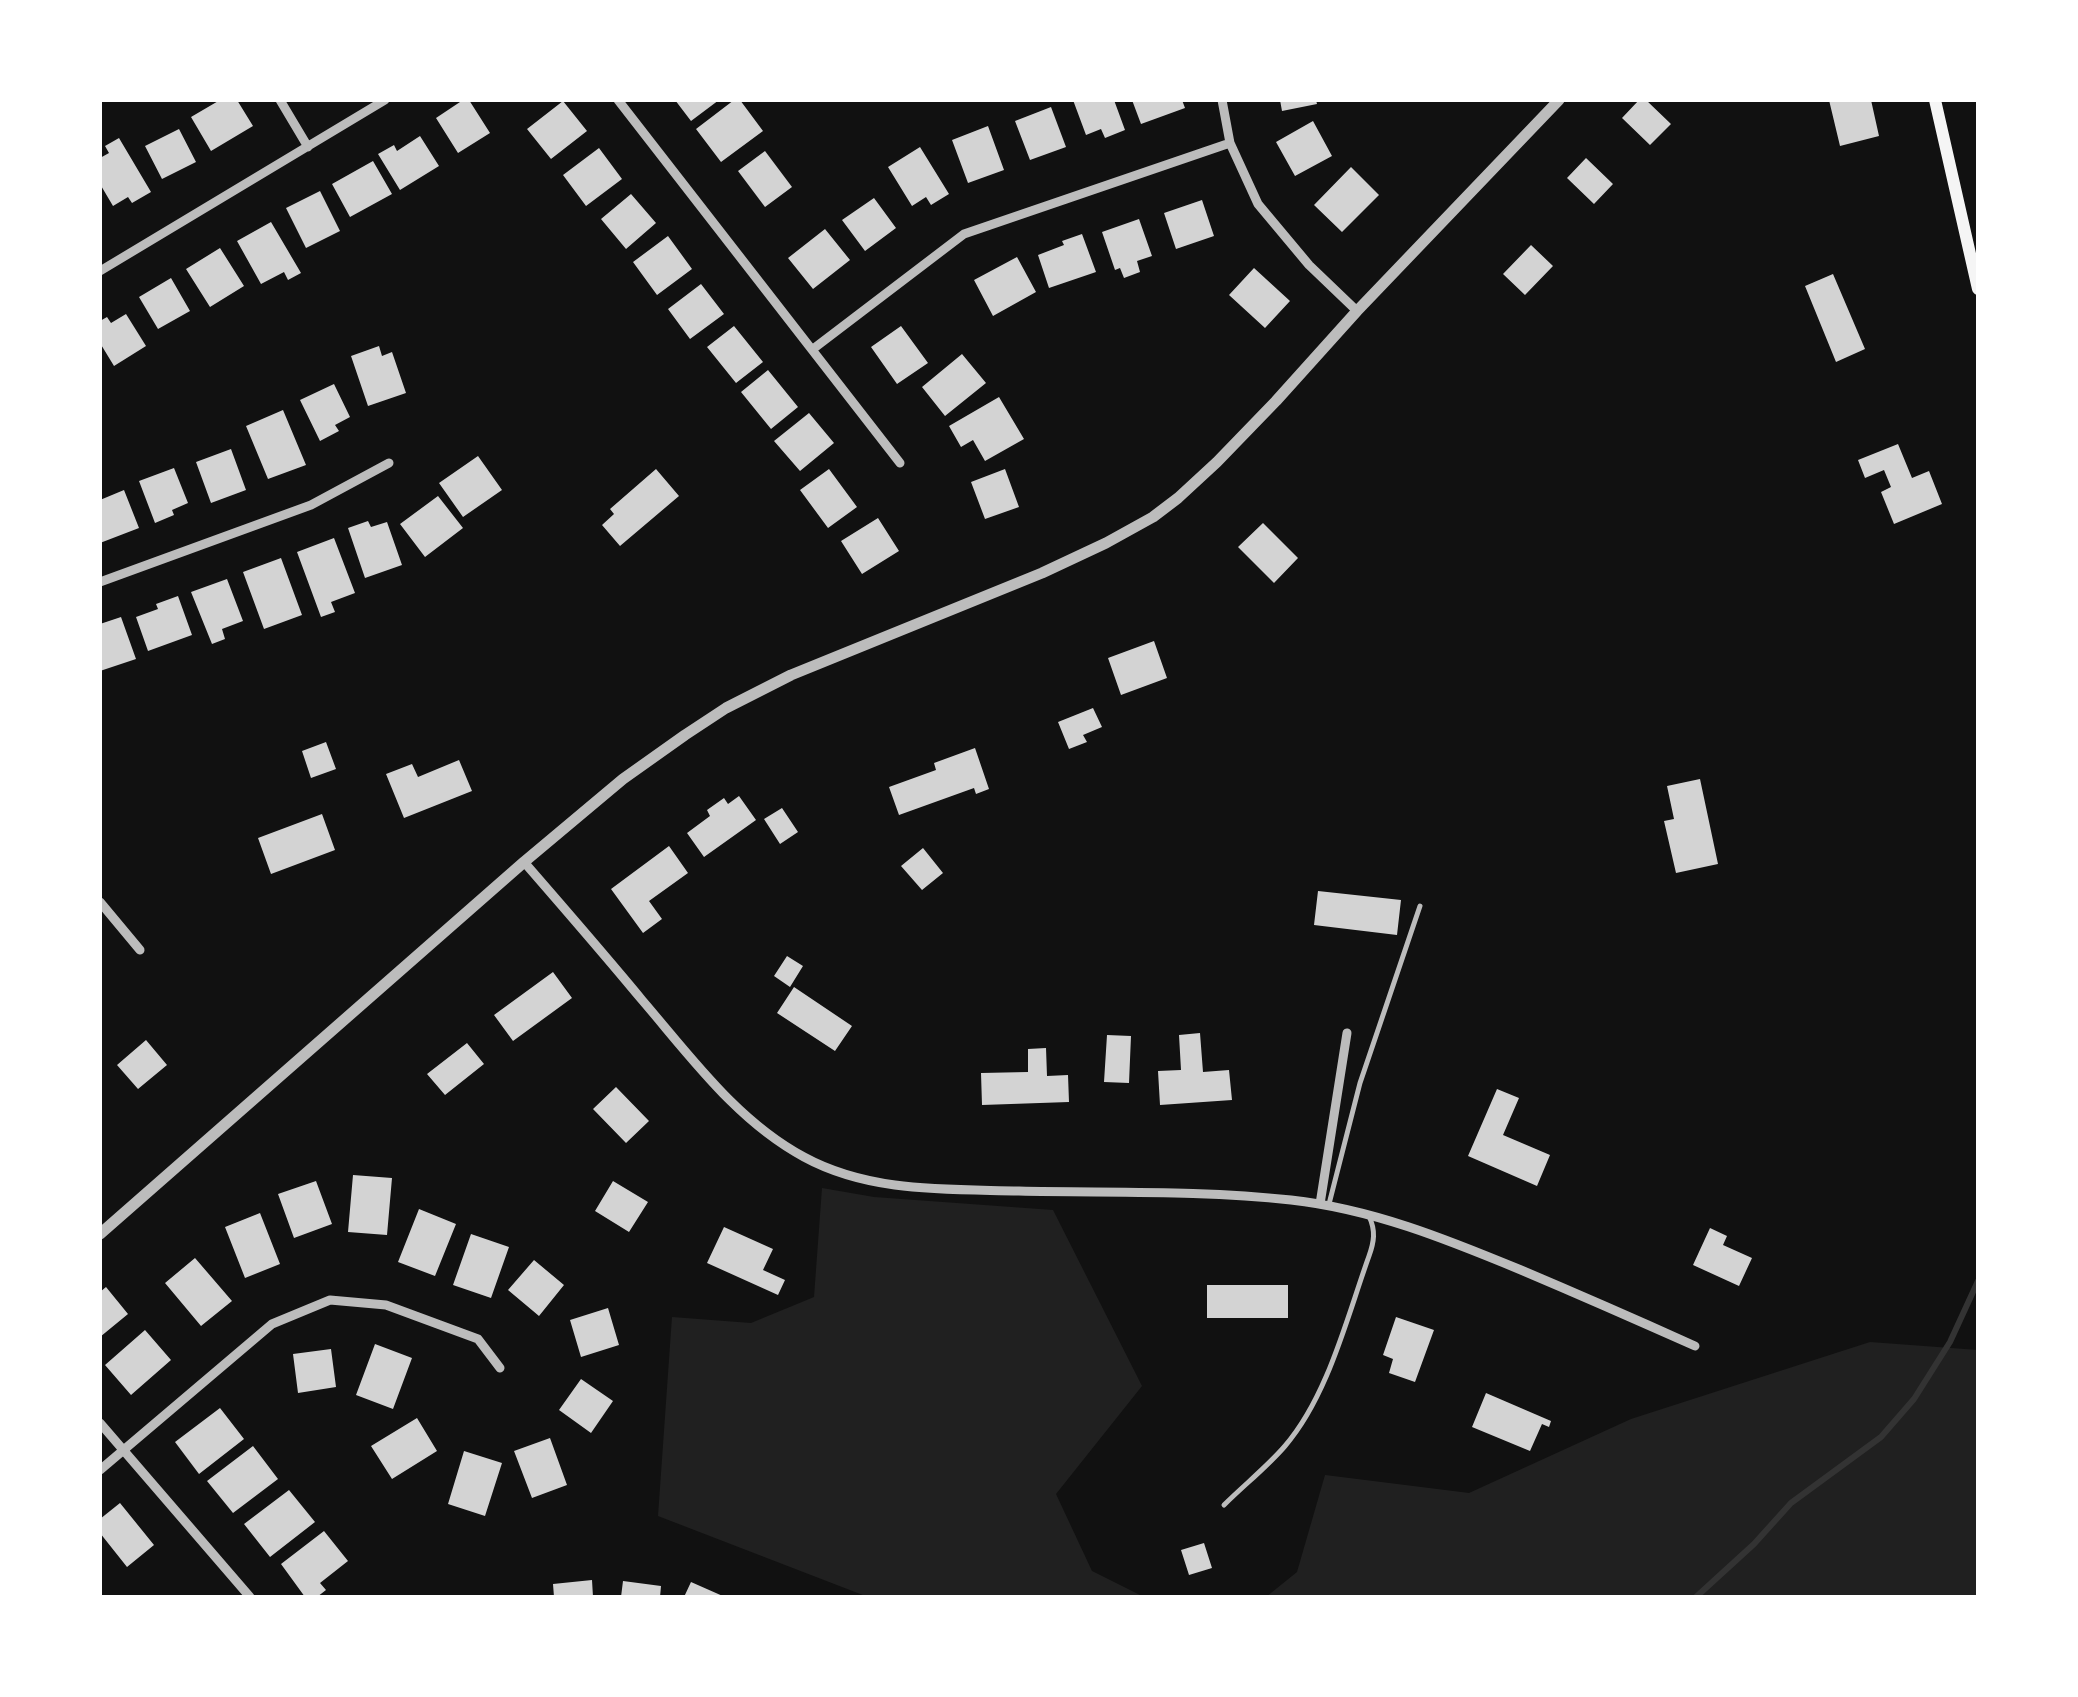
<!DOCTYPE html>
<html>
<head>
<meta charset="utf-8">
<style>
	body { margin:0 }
	#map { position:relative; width:2078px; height:1697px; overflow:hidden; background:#111; font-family:"Varela Round",sans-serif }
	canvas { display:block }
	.frame { position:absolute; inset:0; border:102px solid #fff; pointer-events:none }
</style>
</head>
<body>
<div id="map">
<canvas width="2078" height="1697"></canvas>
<div class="frame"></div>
</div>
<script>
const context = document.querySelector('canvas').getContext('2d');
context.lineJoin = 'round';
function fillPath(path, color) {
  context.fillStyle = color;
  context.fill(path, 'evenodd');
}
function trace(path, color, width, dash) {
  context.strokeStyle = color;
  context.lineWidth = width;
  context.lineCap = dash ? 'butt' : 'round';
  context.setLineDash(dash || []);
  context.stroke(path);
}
const green = new Path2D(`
	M822,1188L874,1197L1053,1210L1142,1386L1056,1494L1092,1571L1144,1597H868L658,1516L672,1317L751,1323L814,1297Z
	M1870,1342L1978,1350V1597H1266L1297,1572L1325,1475L1469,1493L1631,1419Z`);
const stream = new Path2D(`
	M1696,1597L1754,1544L1791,1503L1881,1437L1914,1399L1950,1342L1978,1281`);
const building = new Path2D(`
	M220,100H237L253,126L211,151L191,117Z
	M463,100H469L490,133L458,153L436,118Z
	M675,100H719L691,121Z
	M734,100H740L763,131L721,162L696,129Z
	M1073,100H1114L1125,130L1105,138L1101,129L1086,135Z
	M1132,100H1182L1185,108L1141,124Z
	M1280,100H1316L1317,104L1282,111Z
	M1639,100H1646L1671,124L1650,145L1622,118Z
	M1829,100H1871L1879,136L1840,146Z
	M563,101L587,131L551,159L527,129Z
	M1051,107L1066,147L1030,160L1015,121Z
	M1313,121L1332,156L1295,176L1276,142Z
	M988,126L1004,170L968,183L952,140Z
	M179,129L196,162L162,179L145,146Z
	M420,136L439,166L400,190L378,154L394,145L397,151Z
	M119,138L151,192L132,203L128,197L113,206L100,184V158L109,153L105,146Z
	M920,147L949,194L931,205L926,197L912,206L888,167Z
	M599,148L622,179L586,206L563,175Z
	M765,151L792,187L765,207L738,171Z
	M1586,158L1613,184L1594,204L1567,178Z
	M373,161L392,194L350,217L332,184Z
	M1351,167L1379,195L1342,232L1314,205Z
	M320,191L340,231L306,248L286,208Z
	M631,194L656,223L626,249L601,219Z
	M874,198L896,228L865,251L842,220Z
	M1202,200L1214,236L1176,249L1164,213Z
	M1139,219L1152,256L1137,261L1140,272L1124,278L1120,268L1115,270L1102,232Z
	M271,222L301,273L288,280L284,272L261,284L237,241Z
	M825,229L850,260L813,289L788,258Z
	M1082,234L1096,272L1049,288L1038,255L1064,245L1062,241Z
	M668,236L692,269L657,295L633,262Z
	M1531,245L1553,266L1525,295L1503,274Z
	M220,248L244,286L210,307L186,269Z
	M1017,257L1036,292L993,316L974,280Z
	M1254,268L1290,301L1265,328L1229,295Z
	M1833,274L1865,349L1836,362L1805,286Z
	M171,278L190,311L158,329L139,297Z
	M701,284L724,314L690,339L668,309Z
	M126,314L146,346L114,366L100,343V321L107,317L111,323Z
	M734,326L763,362L736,383L707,347Z
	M901,326L928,363L897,384L871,347Z
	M379,346L382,356L392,352L406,393L368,406L351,356Z
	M962,354L986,383L945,416L922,387Z
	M768,370L798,407L771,429L741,392Z
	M334,384L350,417L335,425L339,431L320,441L300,400Z
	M999,397L1024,439L985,461L973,440L961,447L949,426Z
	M283,410L306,465L268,479L246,426Z
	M809,413L834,443L800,471L774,441Z
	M1898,444L1912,478L1929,471L1942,504L1894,524L1881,492L1891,487L1884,470L1865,478L1858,460Z
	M231,449L246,490L211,503L196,462Z
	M478,456L502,490L463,517L439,483Z
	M174,468L188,503L172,510L174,515L155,523L139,481Z
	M656,469L679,496L620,546L602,525L614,514L610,509Z
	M829,469L857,507L828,528L800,490Z
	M1005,469L1019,507L985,519L971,482Z
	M124,490L139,528L100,543V500Z
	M438,496L463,528L425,557L400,524Z
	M878,518L899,551L862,574L841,541Z
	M368,521L371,527L387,522L402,565L365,578L348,528Z
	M1263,523L1298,558L1274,583L1238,547Z
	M334,538L355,593L331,602L335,612L321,617L297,552Z
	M281,558L302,615L264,629L243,572Z
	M227,579L243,621L222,629L225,639L212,644L191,592Z
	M178,596L192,635L148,651L136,617L158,609L156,604Z
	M121,617L136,659L100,671V624Z
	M1154,641L1167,678L1121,695L1108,658Z
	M1093,708L1102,727L1083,735L1087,742L1069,749L1058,722Z
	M326,742L336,769L311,778L302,751Z
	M975,748L989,789L976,794L974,788L899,815L889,787L936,770L934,763Z
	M459,760L472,791L404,818L386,774L412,764L418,777Z
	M1700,779L1718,864L1676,873L1664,821L1674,819L1667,786Z
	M739,796L756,820L704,857L687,833L710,816L707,810L724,798L728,804Z
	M782,808L798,832L780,844L764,819Z
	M322,814L335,850L271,874L258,838Z
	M669,846L688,873L649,901L662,919L643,933L611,889Z
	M923,848L943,873L922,890L901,866Z
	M1318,891L1401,900L1397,935L1314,925Z
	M787,956L803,966L790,987L774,976Z
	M553,972L572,998L513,1041L494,1015Z
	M794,987L852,1026L835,1051L777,1013Z
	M1200,1033L1203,1072L1229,1070L1232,1100L1160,1105L1158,1071L1181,1070L1179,1035Z
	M1107,1035L1131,1036L1129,1083L1104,1082Z
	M146,1040L167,1065L138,1089L117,1065Z
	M467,1043L484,1064L445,1095L427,1074Z
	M1046,1048L1047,1076L1068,1075L1069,1102L982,1105L981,1073L1028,1072V1049Z
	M616,1087L649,1121L626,1143L593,1109Z
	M1497,1089L1519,1098L1503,1135L1550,1155L1537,1186L1468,1156Z
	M353,1175L392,1178L387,1235L348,1232Z
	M316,1181L332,1224L294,1238L278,1194Z
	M613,1181L648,1202L629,1232L595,1211Z
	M419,1209L456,1224L435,1276L398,1262Z
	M260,1213L280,1264L245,1278L225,1227Z
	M724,1227L773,1249L763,1270L785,1280L778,1295L707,1263Z
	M1710,1228L1727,1236L1723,1245L1752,1258L1739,1286L1693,1265Z
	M471,1234L509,1247L491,1298L453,1285Z
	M195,1258L232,1301L201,1326L165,1283Z
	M534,1260L564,1285L539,1316L508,1290Z
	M1207,1285H1288V1318H1207Z
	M106,1287L128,1314L100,1337V1292Z
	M608,1308L619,1345L581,1357L570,1320Z
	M1396,1317L1434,1330L1415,1382L1389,1373L1393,1359L1383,1355Z
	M145,1330L171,1360L131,1395L105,1365Z
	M375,1344L412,1358L393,1409L356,1395Z
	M331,1349L336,1387L298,1393L293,1354Z
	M581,1379L613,1401L591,1433L559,1410Z
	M1486,1393L1551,1421L1549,1427L1542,1424L1530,1451L1472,1427Z
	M220,1408L244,1439L199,1474L175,1442Z
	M417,1418L437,1451L392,1479L371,1446Z
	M550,1438L567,1485L532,1498L514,1451Z
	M253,1446L278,1479L233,1513L207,1481Z
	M464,1451L502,1463L485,1516L448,1504Z
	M289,1490L315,1522L270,1557L244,1524Z
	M120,1503L154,1545L127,1567L100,1533V1519Z
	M324,1531L348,1561L320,1583L326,1590L317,1597H305L281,1564Z
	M1204,1543L1212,1568L1189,1575L1181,1550Z
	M592,1580L593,1597H554L553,1584Z
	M623,1581L661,1586L660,1597H621Z
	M691,1582L725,1597H684Z`);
const service = new Path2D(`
	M1329,1204L1360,1083L1420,906
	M1224,1505C1244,1485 1267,1467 1285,1446C1328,1396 1347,1317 1369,1256C1374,1242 1376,1231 1369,1216`);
const minor = new Path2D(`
	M280,100L308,147
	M618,100L900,463
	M1222,100L1230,143L1258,204L1309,265L1357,311
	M100,271L385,100
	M813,349L964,234L1230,143
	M100,582L311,505L389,463
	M524,862C564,908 604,954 642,1000C691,1057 737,1121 804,1157C870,1193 947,1189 1019,1191C1109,1193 1201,1190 1291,1200C1372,1209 1446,1239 1521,1270C1580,1295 1637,1320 1695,1346
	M100,902L140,950
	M1320,1204L1347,1033
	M100,1423L250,1597
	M100,1470L272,1324L330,1300L386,1305L478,1339L500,1368`);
const tertiary = new Path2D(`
	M100,1234L524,862L623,779L685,735L726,708L791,675L1042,573L1106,543L1153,517L1178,498L1217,462L1276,401L1357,311L1559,100`);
const secondary = new Path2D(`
	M1935,100L1978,289`);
fillPath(green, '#202020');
trace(stream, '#333', 6);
fillPath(building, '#d3d3d3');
trace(service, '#bcbcbc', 5);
trace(minor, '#bcbcbc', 9);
trace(tertiary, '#bcbcbc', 11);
trace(secondary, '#f5f5f5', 12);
</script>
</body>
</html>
